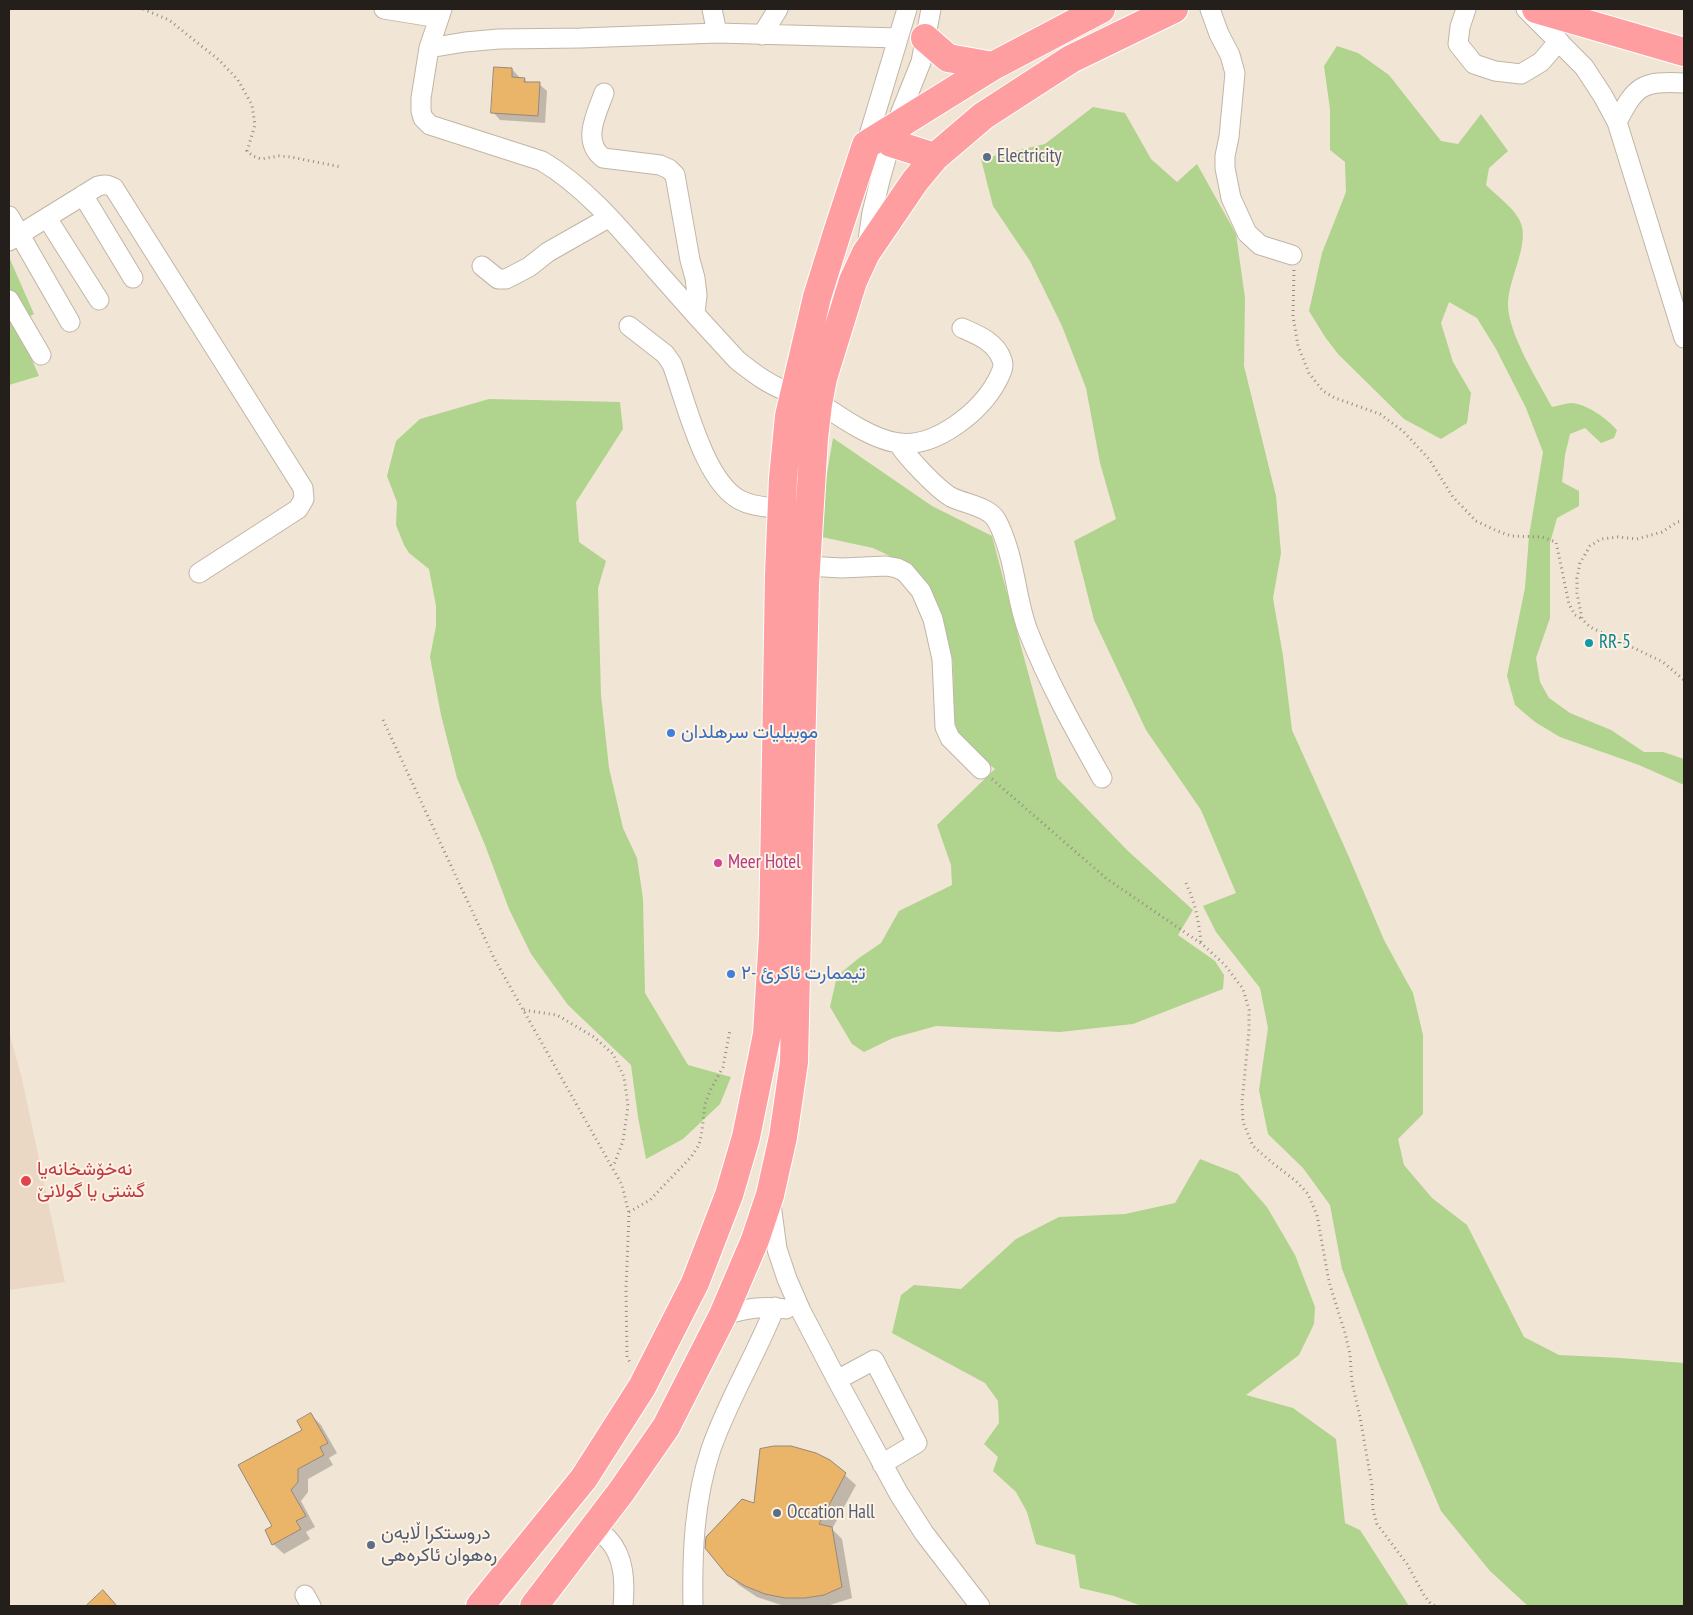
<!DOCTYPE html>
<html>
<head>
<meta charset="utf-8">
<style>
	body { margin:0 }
	#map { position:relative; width:1693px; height:1615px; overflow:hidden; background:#f1e5d5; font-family:"PT Sans Narrow",sans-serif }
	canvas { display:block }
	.frame { position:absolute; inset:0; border:10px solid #241f1a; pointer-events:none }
</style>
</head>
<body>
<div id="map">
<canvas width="1693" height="1615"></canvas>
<div class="frame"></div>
</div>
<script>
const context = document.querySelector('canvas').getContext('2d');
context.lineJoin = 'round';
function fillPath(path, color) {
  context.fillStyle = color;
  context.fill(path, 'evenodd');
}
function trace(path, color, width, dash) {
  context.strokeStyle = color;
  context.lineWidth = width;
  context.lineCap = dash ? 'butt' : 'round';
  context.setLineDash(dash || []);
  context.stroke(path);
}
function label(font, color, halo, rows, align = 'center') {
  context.font = font + ' "PT Sans Narrow",Vazirmatn,sans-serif';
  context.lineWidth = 4;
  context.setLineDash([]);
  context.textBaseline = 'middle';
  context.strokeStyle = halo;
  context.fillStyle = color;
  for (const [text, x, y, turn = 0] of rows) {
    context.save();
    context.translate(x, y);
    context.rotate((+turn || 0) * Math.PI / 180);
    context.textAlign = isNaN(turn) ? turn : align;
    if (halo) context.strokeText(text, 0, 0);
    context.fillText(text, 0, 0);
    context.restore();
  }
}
const built = new Path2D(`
	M9,1032L22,1079L65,1282L9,1290Z`);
const green = new Path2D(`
	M1337,46L1358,53L1389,75L1441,141L1458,144L1481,114L1508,151L1489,168L1486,185C1496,195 1514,208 1520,221C1531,244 1507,280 1508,306C1509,335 1538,381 1552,407C1558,406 1566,403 1572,403C1589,405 1607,419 1617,430L1614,438L1601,443L1585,428L1570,434L1565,455L1562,482L1579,491V506L1557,518L1550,543V618L1536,658L1540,682L1549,698L1570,713L1611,730L1644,752H1663L1684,759V785L1639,765L1560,737L1535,722L1515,705L1507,676L1525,588L1529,536L1543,452L1526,408L1496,349L1477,318L1449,302L1441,323L1453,362L1471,393L1467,423L1441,439L1404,419L1338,354L1325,337L1309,311L1322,253L1346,192L1345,162L1330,150V109L1324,66Z
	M1093,107L1125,113L1151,159L1177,182L1197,164L1236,234L1245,298L1244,366L1276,496L1281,553L1273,598L1283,656L1292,730L1349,857L1384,940L1413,993L1423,1035V1114L1398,1139L1404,1165L1432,1198L1467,1225L1524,1337L1559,1355L1621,1358L1684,1363V1606H1528L1490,1571L1441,1511L1379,1364L1342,1269L1330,1205L1303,1168L1268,1134L1259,1090L1268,1028L1260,988L1216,932L1203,906L1236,893L1201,810L1146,730L1094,620L1074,541L1116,519L1100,463L1086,388L1062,326L1030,261L993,206L981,159L1045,144Z
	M9,257L34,314L16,323L39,376L9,385Z
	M489,399L620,402L623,429L576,502L579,542L606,561L598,588L601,695L609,768L623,828L637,858L643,899L645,993L688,1065L731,1077L720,1104L683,1139L646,1159L638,1117L631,1065L568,1005L531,954L509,909L485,845L457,778L441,715L430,657L436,626V606L429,569L409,553L404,545L396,525L397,502L387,476L396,441L420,419Z
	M833,438L932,506L992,536L1023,654L1057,778L1128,851L1193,910L1178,935L1215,961L1224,975L1223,989L1133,1024L1060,1032L936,1026L893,1038L864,1052L852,1044L830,1007L837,976L859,958L881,943L899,911L952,885L951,865L937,825L995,769L959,739L954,719L953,663L937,606L913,567L873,548L822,537L824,491Z
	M1200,1159L1238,1174L1267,1207L1295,1255L1315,1307L1314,1324L1299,1355L1246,1395L1293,1408L1336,1439L1345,1523L1360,1530L1409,1606H1142L1114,1596L1080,1588L1075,1555L1036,1544L1027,1512L1016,1492L993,1471L998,1457L984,1444L999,1423L998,1401L985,1383L892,1333L901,1295L914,1285L961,1289L1016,1239L1059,1217L1125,1214L1175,1203Z`);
const shadow = new Path2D(`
	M512,69L520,78L524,79L528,83L539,84L547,91L545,123L500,120L493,112Z
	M311,1415L321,1425L337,1453L329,1458L333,1465L308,1479V1492L301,1501L315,1527L306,1532L310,1539L284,1554L273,1544L274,1527L303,1431Z
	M829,1461L856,1485L832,1529L842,1539L852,1598L827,1606H784L757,1597L739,1585L728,1574L755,1505Z`);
const building = new Path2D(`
	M494,67L512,68V77L525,78L524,82H540L538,116L491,113Z
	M311,1413L328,1443L320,1447L324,1455L298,1469V1482L291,1490L306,1516L296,1521L301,1529L272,1545L265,1530L272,1526L238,1465L302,1430L297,1421Z
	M774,1446H791L816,1453L830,1460L846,1473L819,1524L832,1527L842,1587L824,1595L805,1598H785L765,1594L745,1586L727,1575L705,1548L706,1537L742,1499L754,1503L760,1449Z
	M103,1590L117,1606H86Z`);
const path = new Path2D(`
	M143,9L169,20L219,60L238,80L252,105L255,125L247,151L253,156L261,159L279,156L291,157L341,167
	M1294,270L1293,316L1298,346L1309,373L1323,391L1335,398L1380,414L1403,431L1429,459L1453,497L1476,521L1495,530L1511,536L1542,537L1556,542L1569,604L1575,615L1582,619
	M1684,521L1677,522L1662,532L1637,539L1618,537L1601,539L1590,546L1580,563L1577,578V593L1582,619L1590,627L1663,662L1684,680
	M383,720L495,960L622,1185L629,1214L626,1289L627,1357L631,1364
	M992,779L1107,879L1202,944L1225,965L1243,989L1249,1010V1031L1242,1102L1243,1122L1253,1146L1275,1165L1296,1181L1308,1194L1317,1215L1329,1282L1345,1333L1350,1354L1352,1382L1360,1417L1372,1486L1373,1510L1377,1524L1407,1564L1424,1595L1431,1604L1435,1606
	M1186,883C1195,903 1199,921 1201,943
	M524,1010L557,1015L594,1037L613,1054L624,1077L628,1106L623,1141L613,1167
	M629,1212L650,1200L691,1157L699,1145L702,1131L705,1104L711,1089L723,1067L730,1030`);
const minor = new Path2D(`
	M384,9L439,18
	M442,9L429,48L421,98V111L423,118L430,125L542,161C587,188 621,230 655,269C682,300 709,330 737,360C755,374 771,387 793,393
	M712,9L717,33
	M1210,9L1219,34L1230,55L1235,73L1229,137L1225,156V168L1231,198L1247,233L1260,245L1292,255
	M1466,9L1460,27L1458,44L1474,64L1495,71L1521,74L1541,62L1559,41
	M1526,9L1584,67L1603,96L1617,122L1684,338
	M762,35L778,9
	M429,48L465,42L499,39L581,38L717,33L898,38
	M604,93C597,113 581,141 603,158L660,165L669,169L675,175L690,260L695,278L697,295L695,314
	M1617,122C1636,85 1642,81 1684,83
	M866,145L907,9
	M83,195L133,278
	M9,216L70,322
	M47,218L99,300
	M9,241L98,186C104,184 108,184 114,188L303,488L304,499L298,509L199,573
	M867,247L872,213L880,180L895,127L921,62L931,9
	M482,266L498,279H506L529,267L548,252L608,218
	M9,300L41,355
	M629,326L665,354L672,364C686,402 704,481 740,500C753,507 767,507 782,509
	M818,402C840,417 873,440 899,443C936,448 981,411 997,381C1000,375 1005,367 1002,360C996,342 978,335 962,328
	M898,443C907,457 937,489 951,497C965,504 986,506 995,518C1000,525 1003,534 1006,543C1016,571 1017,603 1028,631C1048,682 1075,730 1102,778
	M806,566L842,568L886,566L897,568L905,572L921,591L933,619L942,659L945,727L950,738L981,769
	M771,1204L777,1249L787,1279L801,1311L837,1380L899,1494L924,1533L980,1606
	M723,1315C745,1309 763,1305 786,1309
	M837,1380L874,1360L917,1443L882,1464
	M593,1526C598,1531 604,1535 608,1539C625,1557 625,1584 623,1606
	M305,1595L311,1606
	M693,1606C692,1553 694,1500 711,1449C728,1400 756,1355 775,1307`);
const highway = new Path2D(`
	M1536,9L1684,52
	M925,38L948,58L993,66
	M891,143L935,157
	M480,1606L584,1478L642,1387L695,1283L729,1195L746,1137L767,1034L773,935L779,574L783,478L789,416L817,297L838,230L866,145L993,66L1101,9
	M534,1606L621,1492L666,1427L723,1315L755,1240L770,1195L783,1137L794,1062L805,585L814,438L818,404L823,378L853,281L866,253L915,181L935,157L983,116L1071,59L1174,9`);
const markers = [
	[987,157,5,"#5c6f8a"],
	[1589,643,5,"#0f9aa8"],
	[671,733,5,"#3f7fe0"],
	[718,863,5,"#d1479c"],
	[731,974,5,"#3f7fe0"],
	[26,1181,6,"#e0444e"],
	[777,1513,5,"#5c6f8a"],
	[371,1545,5,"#5c6f8a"]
];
const serviceNames = [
	["Electricity",997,157],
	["Occation Hall",787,1513],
	["دروستكرا ڵایەن",381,1534],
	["رەهوان ئاكرەهی",381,1556]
];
const cultureNames = [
	["RR-5",1599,643]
];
const shopNames = [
	["موبيليات سرهلدان",681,733],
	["تيممارت ئاكرئ -٢",741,974]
];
const hotelNames = [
	["Meer Hotel",728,863]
];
const healthNames = [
	["نەخۆشخانەیا",37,1170],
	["گشتی یا گولانێ",37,1192]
];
fillPath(built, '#ead8c4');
fillPath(green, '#b0d38d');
fillPath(shadow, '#0003');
fillPath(building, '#eab469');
trace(building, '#94887a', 1);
trace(minor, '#c1b5a6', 21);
trace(highway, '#fff', 30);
trace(path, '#958c81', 3, [1, 4]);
trace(minor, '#fff', 19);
trace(highway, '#ff9ea0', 28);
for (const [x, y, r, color] of markers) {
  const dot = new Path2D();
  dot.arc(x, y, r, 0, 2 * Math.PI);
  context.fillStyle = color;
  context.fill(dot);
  trace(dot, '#fff2e2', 2);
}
label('19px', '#4e5e75', '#fff2e2', serviceNames, 'left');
label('19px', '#0d838f', '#fff2e2', cultureNames, 'left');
label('19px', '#366cbe', '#fff2e2', shopNames, 'left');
label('19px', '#b23c85', '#fff2e2', hotelNames, 'left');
label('19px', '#be3a42', '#fff2e2', healthNames, 'left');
</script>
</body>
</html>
